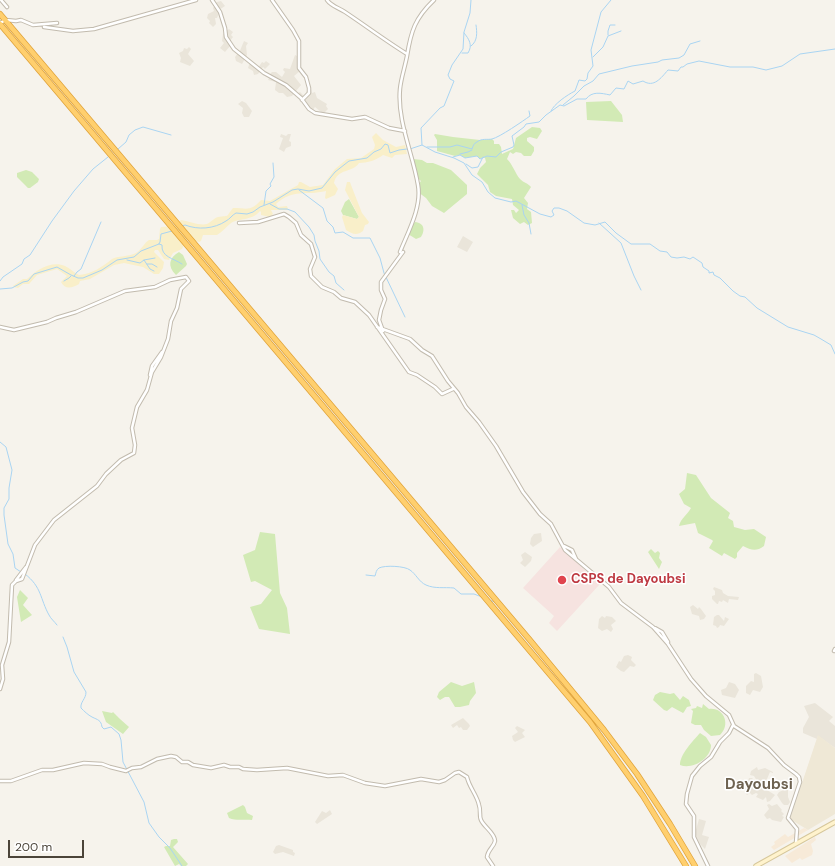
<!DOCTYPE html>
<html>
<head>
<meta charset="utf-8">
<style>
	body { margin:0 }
	#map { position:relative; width:835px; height:866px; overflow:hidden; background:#f6f3ec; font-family:"DM Sans",sans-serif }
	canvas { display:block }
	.scale { position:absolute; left:8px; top:840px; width:76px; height:18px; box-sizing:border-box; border:2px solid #4b4439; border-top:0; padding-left:5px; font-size:12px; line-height:14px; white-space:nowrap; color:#4b4439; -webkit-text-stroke:3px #fff; paint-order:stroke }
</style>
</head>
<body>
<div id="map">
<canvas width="835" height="866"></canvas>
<div class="scale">200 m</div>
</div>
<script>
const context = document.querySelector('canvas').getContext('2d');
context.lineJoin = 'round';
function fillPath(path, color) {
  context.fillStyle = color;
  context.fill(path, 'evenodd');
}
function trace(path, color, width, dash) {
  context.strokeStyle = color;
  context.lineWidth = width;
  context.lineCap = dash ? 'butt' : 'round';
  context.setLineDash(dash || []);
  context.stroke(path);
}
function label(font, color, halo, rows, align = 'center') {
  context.font = font + ' "DM Sans",sans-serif';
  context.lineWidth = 3;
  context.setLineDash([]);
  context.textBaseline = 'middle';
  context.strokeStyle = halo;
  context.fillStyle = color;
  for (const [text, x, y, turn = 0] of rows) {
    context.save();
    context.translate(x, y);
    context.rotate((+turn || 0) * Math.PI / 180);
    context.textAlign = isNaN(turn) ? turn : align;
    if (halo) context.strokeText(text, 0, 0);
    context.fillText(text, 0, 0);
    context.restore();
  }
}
const residential = new Path2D(`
	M221,1L225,6L219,10V13L217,18H215L216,24L213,27L209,23L210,21L207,18L208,14L214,11L213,8L217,2Z
	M229,29L233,32L231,35L233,37L229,42L231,45L225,52L220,48L224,43L222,41L223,34Z
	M244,41L248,43L246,46L247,55L242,64L236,61L235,57L238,53H239Z
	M189,47L191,49L188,54L194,61L190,66L180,62L181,58L179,53L183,51L184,48L187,49Z
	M295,55L299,57V65L297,68L300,71L294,76L301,85L292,96L287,97L283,93H279L275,90L276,82L268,80L270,76H268L272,72H276L282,77L285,72L283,70L284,68L290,69Z
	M266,61L270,64L265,69L263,67L258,74L254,75L253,71L248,68L250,62L258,68L262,62L264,63Z
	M311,89L312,93L315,92L317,98L327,104L326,106L328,109L324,113L321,112L315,107L312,111L297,94L300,92L304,96L307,91Z
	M242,101L246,103L252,111L249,117H244L242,113L243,108L238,104Z
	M281,134L286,136L288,134H291L289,141L291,142V146L286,148L284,152L279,149L283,138L280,137Z
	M463,236L473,242L467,252L457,247Z
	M541,533L542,541L533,547L530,544L531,538L534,534Z
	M525,552L532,557L531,561L525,567L520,563L523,560L521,555Z
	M714,587L722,590L723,593L728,596L739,597L738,600L729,599L728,603L723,600L722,602L719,601L718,604H717L712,599V596L715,595V591L713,589Z
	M693,605L698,609L699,607L701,609L706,616L704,619L700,620L699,616L692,614L690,607Z
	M717,615H719L724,621L725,617L729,619L724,626L720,625L719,627L717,628L716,626L713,625L714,617Z
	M602,616L605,618L606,616L612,617L616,621L611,625L613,629L611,632L607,629L602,631L598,628L599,619Z
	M628,655L632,657L631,660L636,665L634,667L630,666L624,672L621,671L616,667L619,661L621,662L624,656Z
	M756,673L761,676L763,687L760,692L753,690L750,695L746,693V686L751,681L754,682V674Z
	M729,682L735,684L739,690L735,698L722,695L721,690L726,688Z
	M815,703L833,717L829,721L835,726V748L818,736L817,739L803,733V728L809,717L804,706Z
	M463,718L469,724L470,726L467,730H463L461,727L459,728L457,725L453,728L451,725Z
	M517,726L525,730L522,733L525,737L515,742L513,740L512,736L518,732L515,728Z
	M757,767L758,770L765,768L773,772V773L770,772L767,779L764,782L767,790L775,795L770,801L767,802L766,797L763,800L756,797L758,794L756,793L752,795L750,793L747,795L745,793L750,786L748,782L749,778H752L755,781H757L754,776L750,775L751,771Z
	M786,789L788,790V797L790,802L788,805H784L782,803L777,795L779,792Z
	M769,804L772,806L777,804L782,810L781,811L784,814L782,816L784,817L781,822L772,820L770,818L767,819L764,815L769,809L767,805Z
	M330,810L332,814L317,824L315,822L322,811L326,813Z
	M699,819L706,821L702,835L709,837L705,849L700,844L695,833Z
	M279,845L293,850V852L295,853L294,856L283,852L275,854L273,852L276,846Z`);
const commercial = new Path2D(`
	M804,828L808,830L774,850L771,847L775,844L774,842L785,834L788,837Z
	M815,837L816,840L811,844L813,851L812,855L802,860L800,858L792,863L785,856Z`);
const education = new Path2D(`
	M818,735L835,748V814L808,830L790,819Z`);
const medical = new Path2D(`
	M560,547L600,584L557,631L549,623L554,616L523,588Z`);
const green = new Path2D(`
	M611,101L622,115L623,122L587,120L586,102Z
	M532,127L540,128L542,131L537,139L530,137L527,138V141L534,147V151L531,156H524L521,153L516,152L513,154L510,152L507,159C513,165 515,173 520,179C524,183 528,183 531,187L524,198L528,203L527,209L531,212L532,223L528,225L524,222L520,224L513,218L511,210H514L516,213L519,210L513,205L512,199L496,196L490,192L488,185L477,174L480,168L486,162L485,158L483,157L480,159L477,156L465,158L460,155L455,156L437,151V140L434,135L435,134L453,137L480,140L492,139L494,141V144H499L501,147L502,154L513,149L516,138Z
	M413,159L422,160L427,163H433L451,170L467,185V194L444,213L432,206L426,198L418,192V185L421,181L416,177Z
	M26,170L32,172L39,179L38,182L30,188H28L17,177V173Z
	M349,199L359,217L357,219L343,215L341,211L345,202Z
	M415,222C425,223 425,231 421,237L416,239L408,234L407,231Z
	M179,252L183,255L187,264L186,266L176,275C167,266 169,258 179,252Z
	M687,473L696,475L711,498L730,513L728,518L733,521L734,527L745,530L754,529L766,537L764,546C756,552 751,550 743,546L737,553V557L735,559L724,553L722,556L709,548L713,541L712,540L698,533L695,523L679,526C681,518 687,515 691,508L684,504L679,494L685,489Z
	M260,532L275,534L280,593L287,608L290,634L259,629L250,607L261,604L272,590L255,581L251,582L243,555L255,550Z
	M651,549L655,553L658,551L660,553L659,558L662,562L659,569L648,552Z
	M20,590L28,598L23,605L32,615L21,622L17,597Z
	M451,682L462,686L474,682L476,693L470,701L469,705L460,707H455L449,697H445L440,700L437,697L439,692Z
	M660,692L670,694L674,693L680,700L683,696L689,700L691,706L687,707L684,712L683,713L672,707L667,711L664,710L653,700L655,695Z
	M703,704L709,709C724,707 731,725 720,735L711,736L704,730L701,725H695L691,723L693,711L691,709L696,708L697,706L702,708Z
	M102,711L112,713L113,712L120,719L129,727L123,734L106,722Z
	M700,733L706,737L711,745C711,759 692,770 680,765C680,754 693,741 700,733Z
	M243,805L245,807L247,813L253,816L252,820C244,819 236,821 229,818L227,813Z
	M174,839H177L178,842L173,847L188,864L186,866H181L179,864L175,866L164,847L166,846H170L171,840Z`);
const sand = new Path2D(`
	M376,133L383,140L396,147L405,145L407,154L395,155L392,158L383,155C377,160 367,163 359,163C353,173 337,168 334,183L338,189L335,195L326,199L325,198L326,191C305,196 294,188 276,204L278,207L287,206L288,209L287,210H271L273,214L270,217L261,215V212L260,211C252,221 238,218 231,223C226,227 222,232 217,235H203L201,241L199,242L188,239L186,241L182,249L173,253L169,260L164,259L158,250H155L154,252L164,262L163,268L159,274H154L143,267L124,263L114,265L90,279L80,281L79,284C72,288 65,290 61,282L67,276L57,269L37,275L29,284H23L18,288L14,287L13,286L23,279H27C36,270 52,260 65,266C70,268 74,273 79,275C92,274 102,267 112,259C117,256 128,257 136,253C142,249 144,243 149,240H157L159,239L160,229L161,227L174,226L181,220C188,221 200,226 207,224C211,222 214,218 218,217C231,215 225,218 233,208C248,208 250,212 261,200L270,201L298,185L299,182H301L310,187L323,185L335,169L347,159L361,158L374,149L375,145L372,137Z
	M347,182H350L351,185L362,213L369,222L368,224L365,225L363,231C357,236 352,234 346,230L342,217L343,215L357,219L359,217L345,190Z`);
const stream = new Path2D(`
	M608,35V31L610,25H615
	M471,46C478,41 477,32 476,25
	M462,53H468C473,45 469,39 464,33
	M593,57L603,47L608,36L621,31
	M563,105L574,96L584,86L593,81L599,74L632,66L658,62L662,60L679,58L684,55L690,44L700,41
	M551,111C554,104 567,95 575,91L579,80L585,81L587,79L588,73L593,66L591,50L601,12L611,0
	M422,145L421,128L440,108L444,106L454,81L450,79L448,75L452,65L463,49L464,32L470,13L471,0
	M427,147H450L457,145L472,149C473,146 474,143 477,142C482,138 487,140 492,139C500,137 523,121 530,116L529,111
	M118,149L126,142L129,135L135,130L143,127L171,135
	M410,149L422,145L435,152L454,158L464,163L472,175L482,182L488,192L495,198L511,202L516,201L540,214L551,217L554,215L552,211L554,208H559L567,211L584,223L595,225L605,222L616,233L631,244H650L660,251L667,252L671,257L677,258L684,257L690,259L693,257L702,263L703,267L709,271V273L713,272L714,275L720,278L733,291L740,296L745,297L757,308L788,327L814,335L821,339L831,345L835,354
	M460,154L468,152L472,150
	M453,157L460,155L465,158L477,156L480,159L487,156L496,157L501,152L513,147L514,145L512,136L524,127L526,124L539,122L546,115L560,105L564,106L577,99H586C592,91 601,93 610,95L616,88L624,89L628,81L633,84L643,81C654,88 661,78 668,70L678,71L681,67H683L687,64L699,61L730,67H753L766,70L782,66L800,54L835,49
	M466,164L472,168L478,167L483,157
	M299,190L323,208L327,221L333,227L335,233L343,232L353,238H370L380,258L384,273L405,317
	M270,204L279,209H287L295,212L309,227L314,235L315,241L319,251L320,259L329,272L334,276L336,283L344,290
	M264,205L266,191L271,186L270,184L274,177L273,163
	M522,205L524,215L529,223L531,234
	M599,223L621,243L634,276L641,290
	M182,226L185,225C198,230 214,229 226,221C230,219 232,215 236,213L247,214L253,212L260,207L273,202L292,190L298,189L309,191L322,188L335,172L349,161L367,158L374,152L381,149L385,144L388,145L390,153L399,150L407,149
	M159,244L162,245C161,257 173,258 182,264
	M127,260L140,263L144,260L150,269L154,271
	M144,260L155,258
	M147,264H152L157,267
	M74,276L77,272L81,269L101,222
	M0,281L3,277L22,264L24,259L30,255L52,221L74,191L93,169L108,157
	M64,281L69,278L71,276
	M0,289L12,288L23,282L28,281L34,274L57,267L71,275L78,278H83L102,270L117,260L134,257L141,251L159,244L160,242L161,234L172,231
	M0,442L6,447L12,470L9,488V499L4,508V515L8,544L13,554L15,568L21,572
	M25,574C42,587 40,599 49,615C51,619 54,621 57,625
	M366,575L375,576C376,573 376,570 379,568C385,565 405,566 410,570C416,574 419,582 426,585C435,589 444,587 454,588L461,594H474L482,597
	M489,600L495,602
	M63,637L67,647L74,672L86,692C86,699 80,702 81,708C84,711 88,715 92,717C98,720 101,720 102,727L104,729L111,727L119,734L121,740L123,762L144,802L149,823L159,837L170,848L182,866`);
const street = new Path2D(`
	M1,0L7,7
	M212,0L220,12L225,28L226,37L234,49L264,73L286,85L301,98L309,109L315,113L352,119L365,117L389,128L405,131
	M272,0L293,30L299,41V68L306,77L309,88V93L302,100
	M327,0C331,6 339,8 345,12C366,26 386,41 407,54
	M0,23L6,20L16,21L21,20L33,25L57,23
	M44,27L73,31L94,29L196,0
	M239,223L258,222L284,214L289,217L296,223L301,235L311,244L315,257L310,269L311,276L322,287L334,292L341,298L355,302L369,315L409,372L417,375L435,387L442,394L453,389
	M400,252C408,232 422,207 418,185C413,154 397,121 400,89C401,78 405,67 407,56C411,31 415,18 434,0
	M0,327L14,330L47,322L56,318L76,312L125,291L155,287L170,280L186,277L189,281L181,289L177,308L171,321L168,339L161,357L152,372L147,390L137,407L132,428L135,445L134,453L121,460L106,474L97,486L54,520L35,545L22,579L16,581L12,585L9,642L2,665L3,679L0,689
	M377,327L410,339L422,350L432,356L448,381L458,393L466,407L479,422L496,446L523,492L540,514L551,524L565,550L609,587L621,603L653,627L668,644L691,679L706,696L729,715L734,726L768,748L784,765L796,774L799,777L800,782L788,818L797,829L796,843
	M383,331L379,320L381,310L385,299L381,290V282L403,252
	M150,375L152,366L162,352
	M564,546L572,550L576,559
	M16,580L26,567
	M655,628L662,632L668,642
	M834,651L835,649
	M0,781H11L42,770H53L84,763L102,764L110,767L126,771L132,768L141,767L157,759L171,756L176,757L182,762H188L193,765L211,768L224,765L230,767H239L243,769L257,770L287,768L328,776L343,775L365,783L385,786L421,779L439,782L445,780L455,773L459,772L467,777C469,787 477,795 479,805C481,810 479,816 481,820C484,827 495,833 495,841C494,847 488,849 487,857L493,866
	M708,866L694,837V816L686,804L687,794L692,776L700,766L711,757L720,742L729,733L733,725`);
const secondary = new Path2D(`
	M756,866L835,822`);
const highway = new Path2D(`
	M0,14L529,639L604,730L637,774L670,824L695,866
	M0,24L590,722L643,796L686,866`);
const markers = [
	[562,580,5,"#e0444e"]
];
const healthNames = [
	["CSPS de Dayoubsi",571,580]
];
const quarterNames = [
	["Dayoubsi",759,785]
];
fillPath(residential, '#eae5da');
fillPath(commercial, '#f7ead8');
fillPath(education, '#efe8d6');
fillPath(medical, '#f6e3e0');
fillPath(green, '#d2eab5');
fillPath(sand, '#f9efc9');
trace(stream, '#a9d4f2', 1);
trace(street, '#c2bbae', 4.5);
trace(secondary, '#d6c79b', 5.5);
trace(highway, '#e0a43c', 6);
trace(street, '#fff', 2.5);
trace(secondary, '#fff3cd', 3.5);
trace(highway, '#ffcf6e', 4.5);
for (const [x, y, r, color] of markers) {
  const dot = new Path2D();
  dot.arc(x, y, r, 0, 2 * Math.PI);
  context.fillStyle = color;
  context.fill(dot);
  trace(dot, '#fff', 1.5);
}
label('bold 13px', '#be3a42', '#fff', healthNames, 'left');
label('bold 15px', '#6e6250', '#fff', quarterNames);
</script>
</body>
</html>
